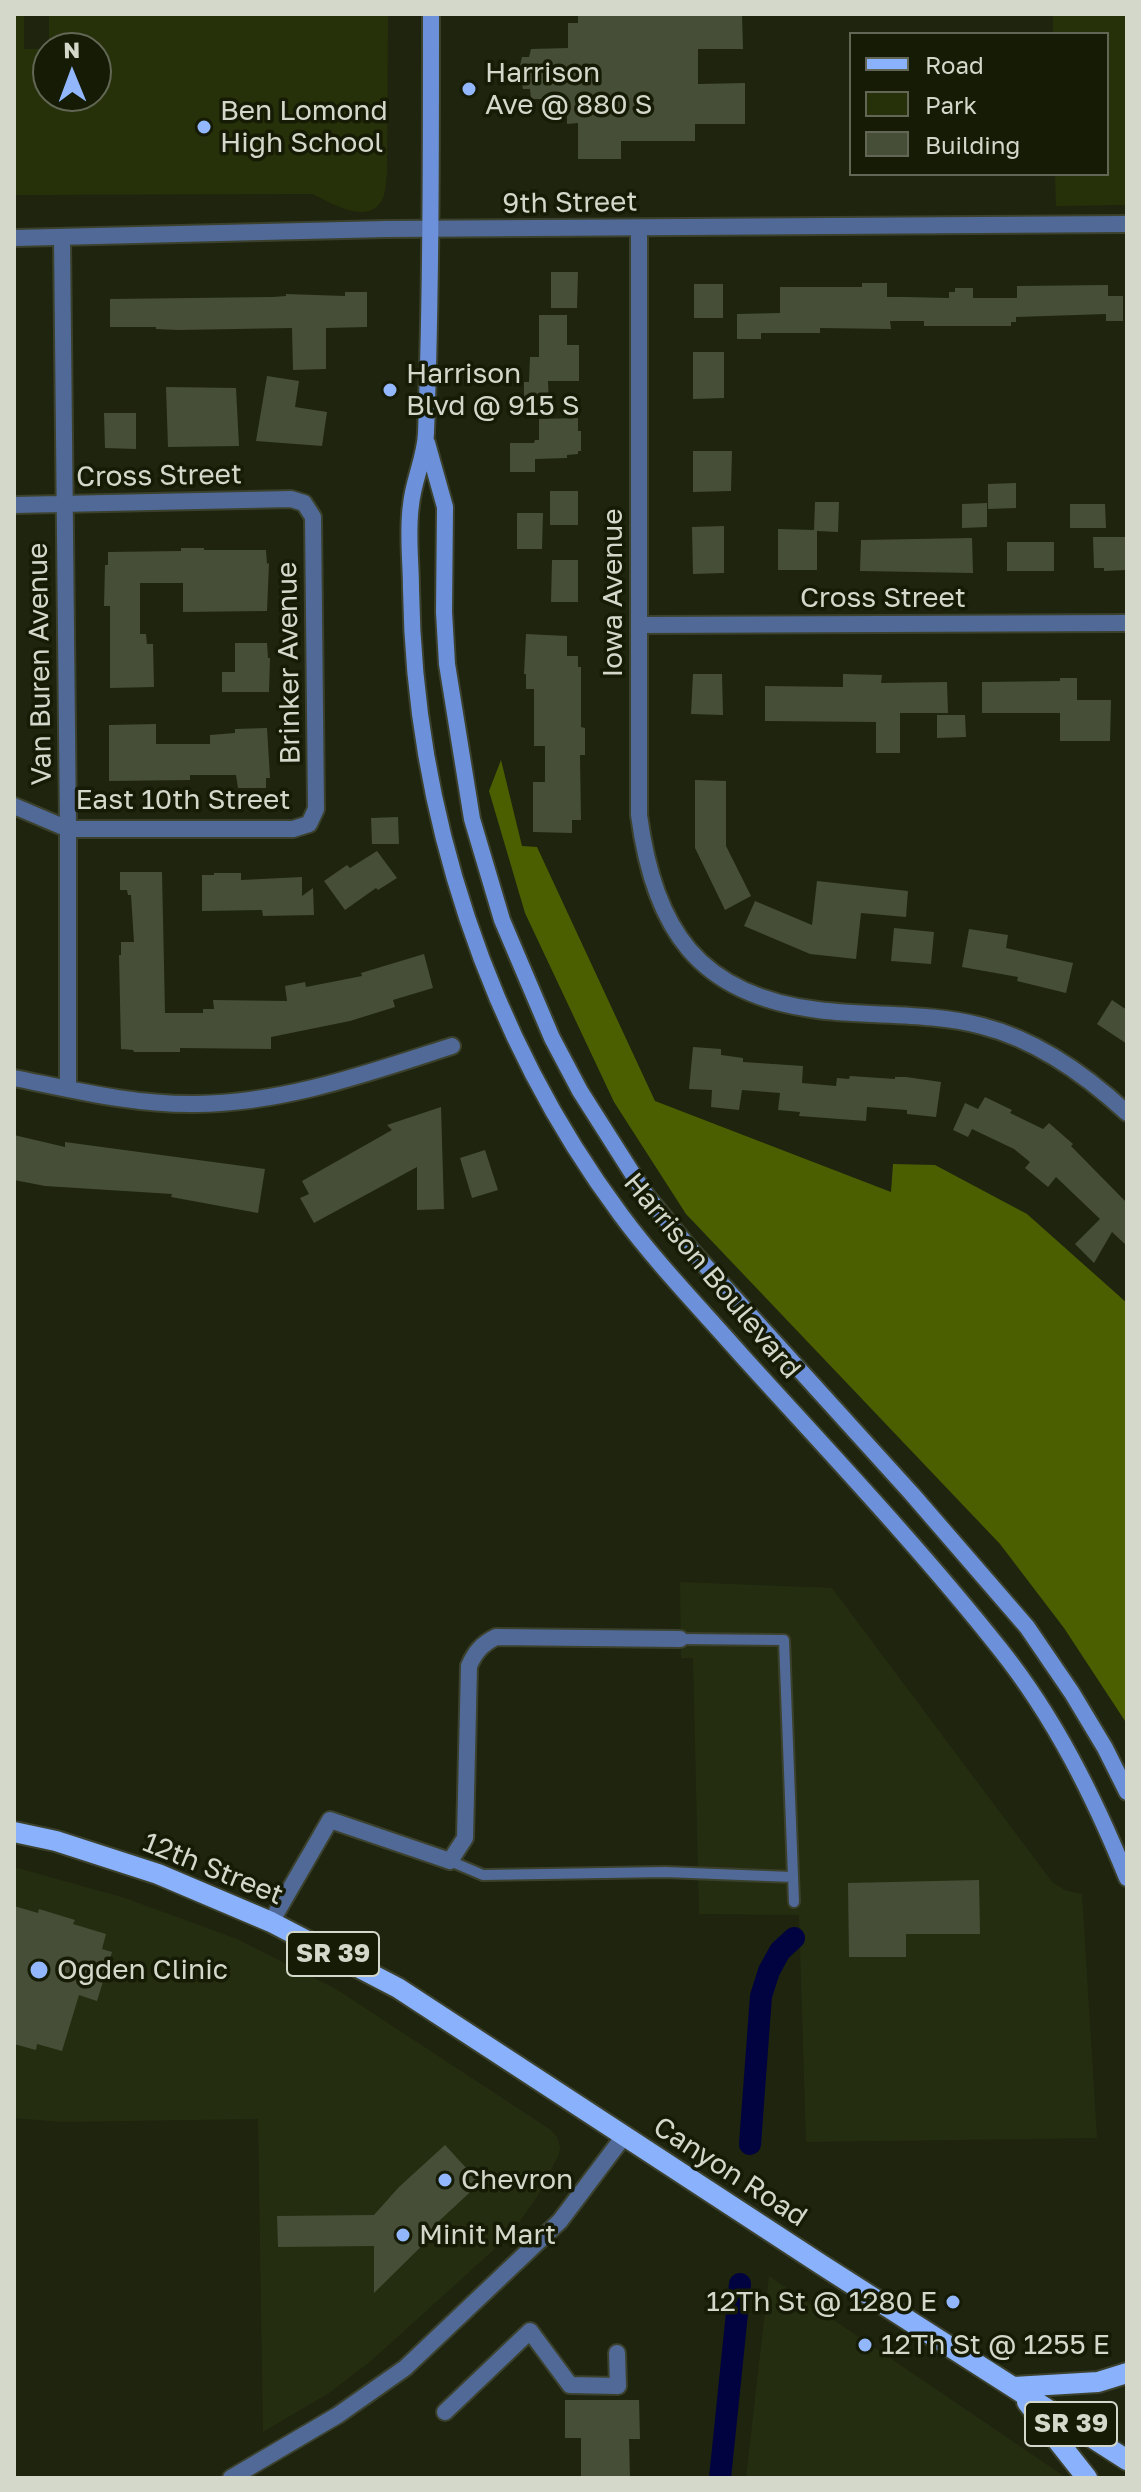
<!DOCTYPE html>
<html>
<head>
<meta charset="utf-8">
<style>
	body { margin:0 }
	#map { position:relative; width:1141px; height:2492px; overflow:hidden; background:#1e240e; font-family:"Golos Text",sans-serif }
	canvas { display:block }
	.frame { position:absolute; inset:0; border:16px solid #d3d8ca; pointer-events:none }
	.legend { position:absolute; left:849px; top:32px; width:260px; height:144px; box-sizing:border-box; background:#151b05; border:2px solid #616754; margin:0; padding:10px 14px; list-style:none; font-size:24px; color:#d3d8ca }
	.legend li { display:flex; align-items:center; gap:16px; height:40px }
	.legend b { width:40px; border:2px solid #616754 }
	.north { position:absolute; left:32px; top:32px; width:80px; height:80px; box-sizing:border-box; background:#151b05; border:2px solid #616754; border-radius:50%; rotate:359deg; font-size:22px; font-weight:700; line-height:32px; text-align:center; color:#d3d8ca }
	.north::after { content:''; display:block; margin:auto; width:28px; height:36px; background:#93b7fd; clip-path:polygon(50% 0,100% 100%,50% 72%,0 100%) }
</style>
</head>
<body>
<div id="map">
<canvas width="1141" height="2492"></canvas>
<div class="frame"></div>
<ul class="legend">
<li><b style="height:10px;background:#8ab1fc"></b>Road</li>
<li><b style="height:22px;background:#273109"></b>Park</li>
<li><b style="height:22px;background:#474e37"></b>Building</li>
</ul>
<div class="north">N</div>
</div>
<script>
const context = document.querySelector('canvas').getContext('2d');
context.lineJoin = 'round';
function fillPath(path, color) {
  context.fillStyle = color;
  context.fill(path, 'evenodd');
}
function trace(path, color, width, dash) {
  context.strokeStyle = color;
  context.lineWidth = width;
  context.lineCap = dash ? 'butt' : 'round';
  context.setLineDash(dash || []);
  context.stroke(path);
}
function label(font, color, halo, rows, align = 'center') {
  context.font = font + ' "Golos Text",sans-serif';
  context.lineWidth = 7;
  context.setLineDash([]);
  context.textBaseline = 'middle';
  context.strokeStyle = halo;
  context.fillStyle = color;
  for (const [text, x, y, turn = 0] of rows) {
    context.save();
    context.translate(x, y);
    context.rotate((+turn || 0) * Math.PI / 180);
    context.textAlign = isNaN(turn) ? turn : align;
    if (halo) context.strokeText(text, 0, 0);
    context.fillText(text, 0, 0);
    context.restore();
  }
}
const built = new Path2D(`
	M680,1582L832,1588L1053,1883L1067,1891L1082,1894L1097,2138L806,2142L799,1915L699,1914L693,1658H681Z
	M14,1867L125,1898L237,1939L336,1989L551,2130L557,2137L560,2147L559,2154L537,2197L509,2236L371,2361L329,2393L263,2432L258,2119L62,2122L14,2118Z
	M769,2276L1058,2472L1066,2478H746Z`);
const green = new Path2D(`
	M14,14H24V49H48V96H96V48H49V14H388L387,172C386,180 386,190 383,198C370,227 331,203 313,194L14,195Z
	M1053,14H1127V205L1056,206L1055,174H1107V34H1053Z`);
const forest = new Path2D(`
	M501,760L522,846L537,847L655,1101L891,1192L893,1164L935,1165L1027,1214L1127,1303V1724L1064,1628L1000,1544L686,1214L614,1102L525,913L489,791Z`);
const canal = new Path2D(`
	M750,2144L761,1996L769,1971L780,1951L794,1938
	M720,2478L740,2284`);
const building = new Path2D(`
	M578,14H742L743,49H698V84L745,83V124H695V141H621V159H578V123L567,124V99H531L530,89H523L519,70L522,57H529L531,49L568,48V23H578Z
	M551,272H578L577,308H551Z
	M862,283H887V297H905L949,298V292H955V288H973V298H1017V286L1108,285V296H1123V321H1106V314L1016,317V322H1011V326H924V321H890L891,329L820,328V333H761V339H737V314L780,313V287H862Z
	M694,284H723V318H694Z
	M345,292H367V327L326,328V369L293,370L292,328L178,330L156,329V327H110V299L273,297L286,296V294L345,296Z
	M539,315H567V345H579V381H548L549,404H524V382H529L530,357H539Z
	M693,352H724V398L693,399Z
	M267,376L299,381L295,407L327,412L322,446L256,441Z
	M166,387L236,388L239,446L168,447Z
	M104,413H136V449L105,448Z
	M578,418V431H581V451H578V454L567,455V458L535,459V472H510V443H534L535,440H539V419Z
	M693,451H732L731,491L693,492Z
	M1016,483V508L988,509V484Z
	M550,491H578V525H550Z
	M815,502H839L838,532L817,531V570H778V529L814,530Z
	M987,503V527L962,528V504Z
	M1070,504H1105L1106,528H1070Z
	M517,513H543L542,549H517Z
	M724,526V573L693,574L692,527Z
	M1093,537H1125L1126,570L1104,571V568H1094Z
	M972,538L973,573L860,571L861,540Z
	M1007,542H1054V571H1007Z
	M181,548H204V550H266L267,564L269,563L267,611L183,612V583H140V634H146L147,644H153L154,687L110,688V606H104L105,565H108V552L181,551Z
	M552,560H578V602H551Z
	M526,634L567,636V656H578V667H581V727L585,728V755H580L581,820H572V833L533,832V782H545V746H534V689H526V674H524Z
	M235,643H267L268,658H270L269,692H222V672H235Z
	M693,674H722L723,715L691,714Z
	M843,674L882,675L881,683L947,682L948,713H900V753H876V722L765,721V686L843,687Z
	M1060,678H1077V700H1111L1110,741H1060V713H982V682L1060,681Z
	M937,715H965L966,737L937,738Z
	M156,724V744H210V735L235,733V729L267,728L270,778H266V788H238L236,775H190V780L109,781V725Z
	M695,780L726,781V846L751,896L725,910L695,848Z
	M398,817L399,844H372L371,818Z
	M377,851L397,878L378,890L376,888L345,910L324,881L347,865L350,868Z
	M120,872H162L165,1013H203V1009H214L213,1000L287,1001L285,986L305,982L306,987L362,976L361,973L424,954L433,988L393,1000L395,1007L350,1021L271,1037V1049L180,1048V1052H134L133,1050L121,1049L119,955H121V942H134L131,895H128L127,890H120Z
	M214,873H241V880L302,877V896L313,888L314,915L263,916L262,910L202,911V875H214Z
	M817,881L908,891L906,917L861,913L856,959L810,954L744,926L755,901L812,925Z
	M894,928L934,932L931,964L891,961Z
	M969,929L1008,935L1006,948L1073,963L1066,993L1017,981L1018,977L962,967Z
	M1112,1000L1127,1010V1044L1097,1024Z
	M693,1047L721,1049V1055L743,1058V1062L803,1066L802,1083L836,1086L837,1078L849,1079L850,1076L895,1079V1077H906L941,1082L936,1117L907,1114V1110L867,1107L866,1121L799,1116L800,1112L778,1110L780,1093L742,1090L739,1110L711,1107L712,1090L689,1089Z
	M985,1097L1012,1110L1010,1113L1043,1129L1049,1123L1073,1144L1071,1146L1127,1203V1246L1112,1232L1094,1263L1075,1244L1100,1219L1056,1177L1048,1187L1025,1168L1030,1162L1014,1149L972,1129L968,1137L953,1130L965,1103L978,1109Z
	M441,1107L444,1209L417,1210V1167L314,1223L300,1198L309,1194L302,1181L392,1130L387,1125Z
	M14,1135L65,1147V1142L265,1169L258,1213L171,1197L172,1194L45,1186L14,1180Z
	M485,1150L498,1190L472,1198L460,1158Z
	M979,1880L980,1934H906V1957H849L848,1883Z
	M14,1906L38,1913L39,1909L75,1920L73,1924L106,1934L102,1949L112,1952L97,2001L79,1995L62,2051L37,2044L36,2050L14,2044Z
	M445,2145L480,2183L439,2221L443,2225L374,2293V2246L278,2247L277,2216L374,2215L399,2187Z
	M565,2400H639L640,2439H629L630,2478H581V2438H565Z`);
const service = new Path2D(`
	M680,1639L784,1640L794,1902
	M450,1861L483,1875L665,1872L792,1877`);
const minor = new Path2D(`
	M639,228V815C654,929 698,995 818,1010C873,1017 929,1012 982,1026C1037,1040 1086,1075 1127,1113
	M62,238L68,829V1089
	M14,505L291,499L304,503L313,517L316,809L309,824L293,829H68L14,806
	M639,625L1127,623
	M14,1078C74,1090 134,1105 196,1104C285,1103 368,1073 452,1046
	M271,1922L330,1820L450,1861L465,1838L469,1666C475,1652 482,1644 496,1637L680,1639
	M445,2412L530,2331L570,2385L618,2386L617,2353
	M231,2478L338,2415L405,2368L560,2221L624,2136`);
const tertiary = new Path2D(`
	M14,238L386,229L1127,224`);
const secondary = new Path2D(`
	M431,14C431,154 431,294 426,433C425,458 413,481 411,505C407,532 411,562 411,589C414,811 488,1036 621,1215C658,1265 703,1311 744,1358C831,1454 920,1548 1000,1649C1055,1718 1094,1797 1127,1878
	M427,443L445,507L444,612L447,664L472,819L502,920L552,1038L580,1091L646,1195L692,1251L912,1494L1027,1627L1072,1693L1105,1748L1127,1792`);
const primary = new Path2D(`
	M14,1832L56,1841L158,1874L271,1922L398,1988L822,2265L1127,2460
	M1014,2387L1098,2382L1127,2373
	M1027,2402L1087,2478`);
const markers = [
	[469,89,8,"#93b7fd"],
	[204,127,8,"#93b7fd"],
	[390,390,8,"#93b7fd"],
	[39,1970,10,"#93b7fd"],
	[445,2180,8,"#93b7fd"],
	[403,2235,8,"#93b7fd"],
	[953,2302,8,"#93b7fd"],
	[865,2345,8,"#93b7fd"]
];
const shields = [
	[333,1954,92],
	[1071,2424,92]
];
const shieldNames = [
	["SR 39",333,1954],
	["SR 39",1071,2424]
];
const poiNames = [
	["Harrison",485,73],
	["Ave @ 880 S",485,105],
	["Ben Lomond",220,111],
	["High School",220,143],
	["Harrison",406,374],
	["Blvd @ 915 S",406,406],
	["Ogden Clinic",57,1970],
	["Chevron",461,2180],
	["Minit Mart",419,2235],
	["12Th St @ 1280 E",937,2302,"right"],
	["12Th St @ 1255 E",881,2345]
];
const streetNames = [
	["9th Street",570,203,-1],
	["Cross Street",159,476,-1],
	["Iowa Avenue",613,593,-90],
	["Cross Street",883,598],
	["Brinker Avenue",289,663,-91],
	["Van Buren Avenue",40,664,-91],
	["East 10th Street",183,800],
	["Harrison Boulevard",712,1276,50],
	["12th Street",213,1869,22],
	["Canyon Road",730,2172,33]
];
fillPath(built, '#252d10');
fillPath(green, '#273109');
fillPath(forest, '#4b5f00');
trace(canal, '#000340', 22);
fillPath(building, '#474e37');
trace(service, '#3b412c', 14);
trace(minor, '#3b412c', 20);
trace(tertiary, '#3b412c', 20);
trace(secondary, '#3b412c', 20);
trace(primary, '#3b412c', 24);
trace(service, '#516996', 10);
trace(minor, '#516996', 16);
trace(tertiary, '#516996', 16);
trace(secondary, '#6c91da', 16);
trace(primary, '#8ab1fc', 20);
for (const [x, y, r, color] of markers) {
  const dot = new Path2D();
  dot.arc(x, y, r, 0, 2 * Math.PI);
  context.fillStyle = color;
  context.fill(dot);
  trace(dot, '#151b05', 3);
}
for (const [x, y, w] of shields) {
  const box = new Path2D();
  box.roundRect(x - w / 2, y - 22, w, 44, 6);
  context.fillStyle = '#151b05';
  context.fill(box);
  trace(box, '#d3d8ca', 2);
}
label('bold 26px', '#d3d8ca', null, shieldNames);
label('28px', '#d3d8ca', '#151b05', poiNames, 'left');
label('28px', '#d3d8ca', '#151b05', streetNames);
</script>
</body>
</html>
